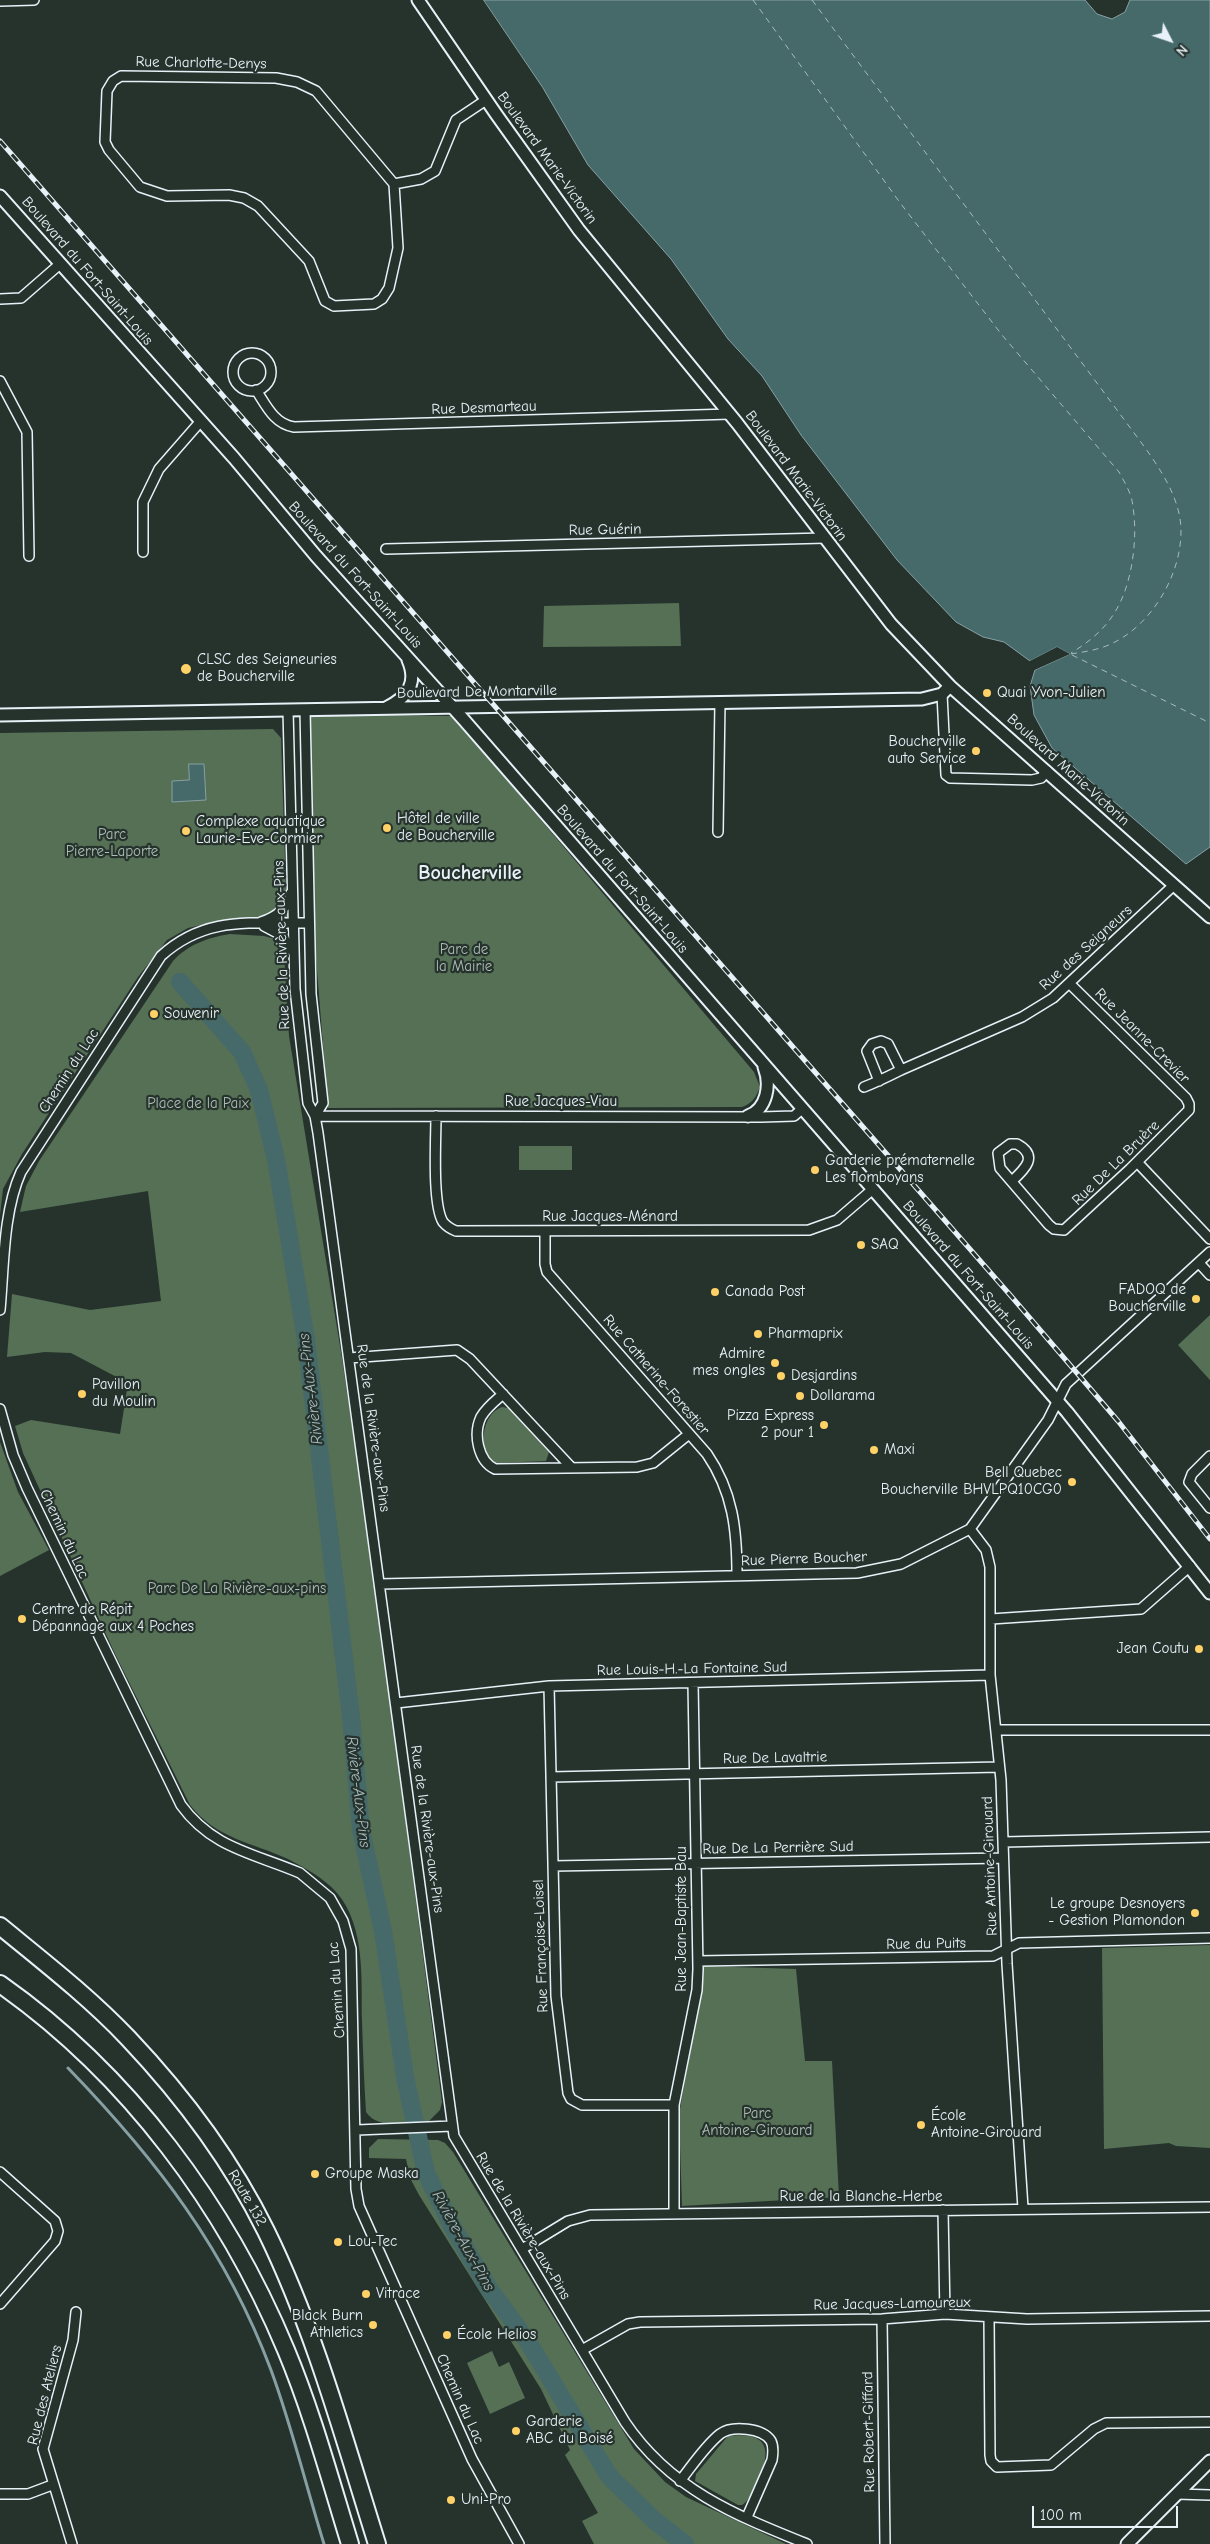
<!DOCTYPE html>
<html>
<head>
<meta charset="utf-8">
<style>
	body { margin:0 }
	#map { position:relative; width:1210px; height:2544px; overflow:hidden; background:#26332d; font-family:"Comic Neue",sans-serif }
	canvas { display:block }
	.north { position:absolute; left:1145px; top:15px; width:50px; height:50px; -webkit-text-stroke:4px #26332d; paint-order:stroke; rotate:131deg; font-size:14px; font-weight:700; line-height:20px; text-align:center; color:#e8f1f8 }
	.north::after { content:''; display:block; margin:auto; width:18px; height:22px; background:#e8f1f8; clip-path:polygon(50% 0,100% 100%,50% 72%,0 100%) }
	.scale { position:absolute; left:1032px; top:2506px; width:146px; height:22px; box-sizing:border-box; border:2px solid #e8f1f8; border-top:0; padding-left:6px; font-size:15px; line-height:18px; white-space:nowrap; color:#e8f1f8; -webkit-text-stroke:4px #26332d; paint-order:stroke }
</style>
</head>
<body>
<div id="map">
<canvas width="1210" height="2544"></canvas>
<div class="north">N</div>
<div class="scale">100 m</div>
</div>
<script>
const context = document.querySelector('canvas').getContext('2d');
context.lineJoin = 'round';
function fillPath(path, color) {
  context.fillStyle = color;
  context.fill(path, 'evenodd');
}
function trace(path, color, width, dash) {
  context.strokeStyle = color;
  context.lineWidth = width;
  context.lineCap = dash ? 'butt' : 'round';
  context.setLineDash(dash || []);
  context.stroke(path);
}
function label(font, color, halo, rows, align = 'center') {
  context.font = font + ' "Comic Neue",sans-serif';
  context.lineWidth = 4.5;
  context.setLineDash([]);
  context.textBaseline = 'middle';
  context.strokeStyle = halo;
  context.fillStyle = color;
  for (const [text, x, y, turn = 0] of rows) {
    context.save();
    context.translate(x, y);
    context.rotate((+turn || 0) * Math.PI / 180);
    context.textAlign = isNaN(turn) ? turn : align;
    if (halo) context.strokeText(text, 0, 0);
    context.fillText(text, 0, 0);
    context.restore();
  }
}
const green = new Path2D(`
	M679,603L681,646L543,647L544,606Z
	M309,714L453,716L754,1072L760,1087C756,1097 753,1103 742,1107L328,1108L306,831Z
	M273,729L281,738L287,921L210,923L188,928L167,940L138,977L22,1154L3,1189L0,1215V733Z
	M230,934L264,936L275,939L284,953L289,1036L342,1358L375,1586L442,2102L440,2110L429,2121C409,2122 379,2131 366,2112C364,2082 363,2052 362,2021C361,1981 366,1927 337,1893C324,1878 305,1868 288,1859C251,1842 217,1839 190,1805L116,1656L23,1453L15,1426L31,1420L120,1434L128,1383L71,1353L45,1352L7,1357L12,1294L90,1310L161,1301L148,1191L20,1212L26,1186L39,1161L173,961C189,944 207,938 230,934Z
	M519,1146H572V1170H519Z
	M1210,1315V1380L1178,1345Z
	M502,1407L508,1408L549,1452L546,1461L496,1463L487,1457C480,1441 483,1414 502,1407Z
	M0,1442L18,1492L49,1550L0,1576Z
	M1210,1945V2148L1176,2146L1169,2143L1104,2149L1102,1948Z
	M702,1966L796,1969L805,2061H832L839,2197L682,2206L679,2115L698,2004Z
	M378,2139L438,2140L445,2143L453,2152L634,2449L665,2482L686,2497L786,2544H594L582,2521L598,2513L565,2455L570,2450L541,2389L419,2195L410,2178L406,2159L369,2158V2148Z
	M492,2351L499,2367L509,2362L525,2398L490,2414L467,2363Z
	M728,2436C768,2431 773,2449 757,2482C753,2490 750,2500 742,2505H738L695,2481L696,2474Z`);
const water = new Path2D(`
	M484,0H1085L1097,14L1112,19L1125,12L1130,0H1210V847L1186,864L1052,748L1034,715L1030,686L1035,670L1070,654L1057,647L1030,661L1004,642L983,637L956,622L897,560L801,435L762,376L728,339L671,259L588,165L543,88Z
	M189,764H204L206,800L172,802V781L189,780Z`);
const pier = new Path2D(`
	M1057,647L1070,654L1032,671L1034,668L1065,654L1057,650L1031,663L1028,662Z`);
const stream = new Path2D(`
	M68,2068C157,2160 226,2250 271,2370C292,2427 306,2486 324,2544`);
const river = new Path2D(`
	M180,982L242,1052L259,1090L276,1159L306,1340L351,1717L361,1830L383,1931L405,2077L426,2173L452,2226L490,2290L527,2340L609,2476L655,2521L685,2544`);
const ferry = new Path2D(`
	M753,0L901,204L1002,335L1119,472C1125,483 1132,494 1133,507C1138,539 1132,585 1115,612C1104,630 1089,642 1071,653
	M812,0L1146,449C1162,472 1180,499 1181,529C1182,574 1152,625 1111,644C1098,650 1084,652 1070,654
	M1072,655L1210,723`);
const minor = new Path2D(`
	M0,1L34,0
	M121,76L276,78L297,82L316,91L394,184L398,248L389,288L382,299L374,304L334,306L325,301L309,261L258,206L244,198L229,195L167,196L140,187L109,150L105,142L107,91L113,81Z
	M394,184L421,179L435,171L456,120L486,100
	M0,299L21,298L60,264
	M233 372a19 19 0 1 1 38 0a19 19 0 1 1-38 0Z
	M0,381L27,432L29,556
	M256,390C266,405 274,424 294,427L730,414
	M386,549L825,538
	M143,552V502L159,469L200,422
	M942,694L946,775L950,778L1032,780L1041,778L1047,771
	M288,710L295,989L308,1103L315,1116L318,1133L454,2136L625,2422C670,2489 735,2515 807,2544
	M305,710L311,994L323,1103L315,1116
	M718,832L720,702
	M261,922C276,917 288,909 291,893
	M264,926L281,935L294,953
	M901,1070L1022,1017L1053,998L1174,885
	M864,1087C877,1082 889,1076 901,1070L888,1044L881,1041L872,1044L867,1051L879,1081
	M315,1116L761,1117L794,1116L803,1108
	M436,1116C436,1139 432,1204 443,1222C447,1227 451,1229 456,1231L809,1230L837,1220L873,1189
	M1137,1162L1210,1239
	M1012,1181C1025,1169 1039,1156 1017,1144H1010L998,1153L1000,1168L1006,1175L1049,1225L1054,1229L1064,1230L1130,1169L1189,1110V1104L1186,1098L1070,984
	M545,1231V1264L547,1272L707,1454C733,1492 737,1530 737,1575
	M1199,1263L1210,1275
	M0,1310C4,1267 3,1212 21,1172L161,956C206,915 252,924 309,923
	M349,1358L457,1350L470,1359L571,1467
	M503,1394C495,1401 486,1408 481,1417C473,1434 478,1461 495,1469L637,1467L653,1463L689,1434
	M0,1409L13,1455L27,1488L181,1805C212,1848 253,1853 300,1873L330,1898L343,1921L351,1949L356,2189L359,2206L472,2459L519,2544
	M1210,1456L1192,1474L1189,1482L1210,1508
	M970,1529L986,1550L990,1567V1675L1001,1780L1007,1964L1023,2208
	M380,1584L857,1573L901,1564L970,1529L1048,1420L1066,1384L1210,1252
	M991,1619L1141,1609L1190,1566
	M549,1686L556,1996L568,2093L571,2099L582,2105H674
	M396,1703L549,1686L990,1675
	M997,1730H1210
	M551,1777L999,1767
	M1004,1842L1210,1837
	M553,1866L1003,1858
	M698,1961L993,1956L1019,1943L1210,1938
	M357,2130L452,2126
	M0,2172L55,2221L58,2231L55,2241L0,2304
	M943,2210L945,2314
	M674,2213V2105L697,1990L698,1969L693,1683
	M522,2249L568,2221L590,2215L1210,2207
	M989,2317L990,2455L991,2461L997,2467L1051,2465L1094,2429L1106,2423L1210,2422
	M882,2319L885,2544
	M582,2350L628,2324L640,2322L882,2319L945,2314L1027,2319L1210,2316
	M680,2481C692,2466 705,2446 720,2434C732,2425 763,2428 771,2441C774,2447 773,2454 772,2460L747,2517
	M0,2494H28L52,2485
	M1177,2494L1210,2495
	M72,2544L43,2449L73,2340L76,2312`);
const tertiary = new Path2D(`
	M418,0L496,114L579,230L737,423L891,624L950,686L1210,917
	M0,196L234,458L316,556L464,720L1067,1412L1210,1593
	M386,708C408,697 418,683 408,660
	M0,715L922,699L942,694L950,686
	M748,1116C767,1109 771,1085 764,1067
	M1127,2544L1210,2461`);
const motorway = new Path2D(`
	M0,1926C44,1962 89,1997 128,2038C182,2095 231,2160 266,2231C315,2331 344,2439 377,2544
	M0,1984C128,2074 226,2206 286,2350C312,2412 330,2479 350,2544`);
const rail = new Path2D(`
	M0,141L1011,1296L1118,1421L1210,1539`);
const markers = [
	[186,669,6,"#ffd166"],
	[987,693,5,"#ffd166"],
	[976,751,5,"#ffd166"],
	[387,828,5,"#ffd166"],
	[186,831,5,"#ffd166"],
	[154,1014,5,"#ffd166"],
	[815,1170,5,"#ffd166"],
	[861,1245,5,"#ffd166"],
	[715,1292,5,"#ffd166"],
	[1196,1299,5,"#ffd166"],
	[758,1334,5,"#ffd166"],
	[775,1363,5,"#ffd166"],
	[781,1376,5,"#ffd166"],
	[82,1394,5,"#ffd166"],
	[800,1396,5,"#ffd166"],
	[824,1425,5,"#ffd166"],
	[874,1450,5,"#ffd166"],
	[1072,1482,5,"#ffd166"],
	[22,1619,5,"#ffd166"],
	[1199,1649,5,"#ffd166"],
	[1195,1913,5,"#ffd166"],
	[921,2125,5,"#ffd166"],
	[315,2174,5,"#ffd166"],
	[338,2242,5,"#ffd166"],
	[366,2294,5,"#ffd166"],
	[373,2325,5,"#ffd166"],
	[447,2335,5,"#ffd166"],
	[516,2431,5,"#ffd166"],
	[451,2500,5,"#ffd166"]
];
const streetNames = [
	["Rue Charlotte-Denys",201,63,1],
	["Boulevard Marie-Victorin",547,158,54],
	["Boulevard du Fort-Saint-Louis",87,271,49],
	["Rue Desmarteau",484,408,-2],
	["Boulevard Marie-Victorin",796,476,53],
	["Rue Guérin",605,530,-1],
	["Boulevard du Fort-Saint-Louis",355,575,48],
	["Boulevard De Montarville",477,692,-1],
	["Boulevard Marie-Victorin",1068,770,42],
	["Boulevard du Fort-Saint-Louis",622,879,49],
	["Rue de la Rivière-aux-Pins",282,945,-92],
	["Rue des Seigneurs",1086,948,-42],
	["Rue Jeanne-Crevier",1142,1036,45],
	["Chemin du Lac",69,1071,-57],
	["Rue Jacques-Viau",561,1102],
	["Rue De La Bruère",1116,1163,-44],
	["Rue Jacques-Ménard",610,1217],
	["Boulevard du Fort-Saint-Louis",968,1275,49],
	["Rue Catherine-Forestier",656,1375,49],
	["Rue de la Rivière-aux-Pins",373,1428,82],
	["Chemin du Lac",64,1534,65],
	["Rue Pierre Boucher",804,1559,-2],
	["Rue Louis-H.-La Fontaine Sud",692,1669,-1],
	["Rue De Lavaltrie",775,1758,-1],
	["Rue de la Rivière-aux-Pins",427,1829,82],
	["Rue De La Perrière Sud",778,1848,-1],
	["Rue Antoine-Girouard",990,1866,-92],
	["Rue Jean-Baptiste Bau",682,1919,-90],
	["Rue du Puits",926,1944,-1],
	["Rue Françoise-Loisel",541,1946,-92],
	["Chemin du Lac",337,1990,-94],
	["Rue de la Blanche-Herbe",861,2197],
	["Route 132",247,2198,60],
	["Rue de la Rivière-aux-Pins",523,2226,59],
	["Rue Jacques-Lamoureux",892,2304,-1],
	["Rue des Ateliers",45,2395,-76],
	["Chemin du Lac",460,2399,66],
	["Rue Robert-Giffard",869,2432,-91]
];
const poiNames = [
	["CLSC des Seigneuries",197,660],
	["de Boucherville",197,677],
	["Quai Yvon-Julien",997,693],
	["Boucherville",966,742,"right"],
	["auto Service",966,759,"right"],
	["Hôtel de ville",397,819],
	["de Boucherville",397,836],
	["Complexe aquatique",196,822],
	["Laurie-Eve-Cormier",196,839],
	["Souvenir",164,1014],
	["Garderie prématernelle",825,1161],
	["Les flomboyans",825,1178],
	["SAQ",871,1245],
	["FADOQ de",1186,1290,"right"],
	["Boucherville",1186,1307,"right"],
	["Canada Post",725,1292],
	["Pharmaprix",768,1334],
	["Admire",765,1354,"right"],
	["mes ongles",765,1371,"right"],
	["Desjardins",791,1376],
	["Pavillon",92,1385],
	["du Moulin",92,1402],
	["Dollarama",810,1396],
	["Pizza Express",814,1416,"right"],
	["2 pour 1",814,1433,"right"],
	["Maxi",884,1450],
	["Bell Quebec",1062,1473,"right"],
	["Boucherville BHVLPQ10CG0",1062,1490,"right"],
	["Centre de Répit",32,1610],
	["Dépannage aux 4 Poches",32,1627],
	["Jean Coutu",1189,1649,"right"],
	["Le groupe Desnoyers",1185,1904,"right"],
	["- Gestion Plamondon",1185,1921,"right"],
	["École",931,2116],
	["Antoine-Girouard",931,2133],
	["Groupe Maska",325,2174],
	["Lou-Tec",348,2242],
	["Vitrace",376,2294],
	["Black Burn",363,2316,"right"],
	["Athletics",363,2333,"right"],
	["École Helios",457,2335],
	["Garderie",526,2422],
	["ABC du Boisé",526,2439],
	["Uni-Pro",461,2500]
];
const parkNames = [
	["Parc",112,835],
	["Pierre-Laporte",112,852],
	["Parc de",464,950],
	["la Mairie",464,967],
	["Place de la Paix",198,1104],
	["Parc De La Rivière-aux-pins",237,1589],
	["Parc",757,2114],
	["Antoine-Girouard",757,2131]
];
const waterNames = [
	["Rivière-Aux-Pins",311,1389,-97],
	["Rivière-Aux-Pins",358,1792,83],
	["Rivière-Aux-Pins",463,2241,61]
];
const districtNames = [
	["Boucherville",470,873]
];
fillPath(green, '#567056');
fillPath(water, '#466a6a');
trace(water, '#87a0a3', 1);
fillPath(pier, '#26332d');
trace(stream, '#87a0a3', 3);
trace(river, '#466a6a', 18);
trace(ferry, '#a7bbbf', 1, [6, 5]);
trace(minor, '#e8f1f8', 12);
trace(tertiary, '#e8f1f8', 15);
trace(motorway, '#e8f1f8', 20);
trace(minor, '#26332d', 9);
trace(tertiary, '#26332d', 11);
trace(motorway, '#26332d', 16);
trace(rail, '#e8f1f8', 5);
trace(rail, '#26332d', 3, [9]);
for (const [x, y, r, color] of markers) {
  const dot = new Path2D();
  dot.arc(x, y, r, 0, 2 * Math.PI);
  context.fillStyle = color;
  context.fill(dot);
  trace(dot, '#26332d', 2);
}
label('15px', '#e8f1f8', '#26332d', streetNames);
label('15px', '#e8f1f8', '#26332d', poiNames, 'left');
label('15px', '#aebdb7', '#26332d', parkNames);
label('italic 16px', '#a7bbbf', '#26332d', waterNames);
label('bold 20px', '#e8f1f8', '#26332d', districtNames);
</script>
</body>
</html>
